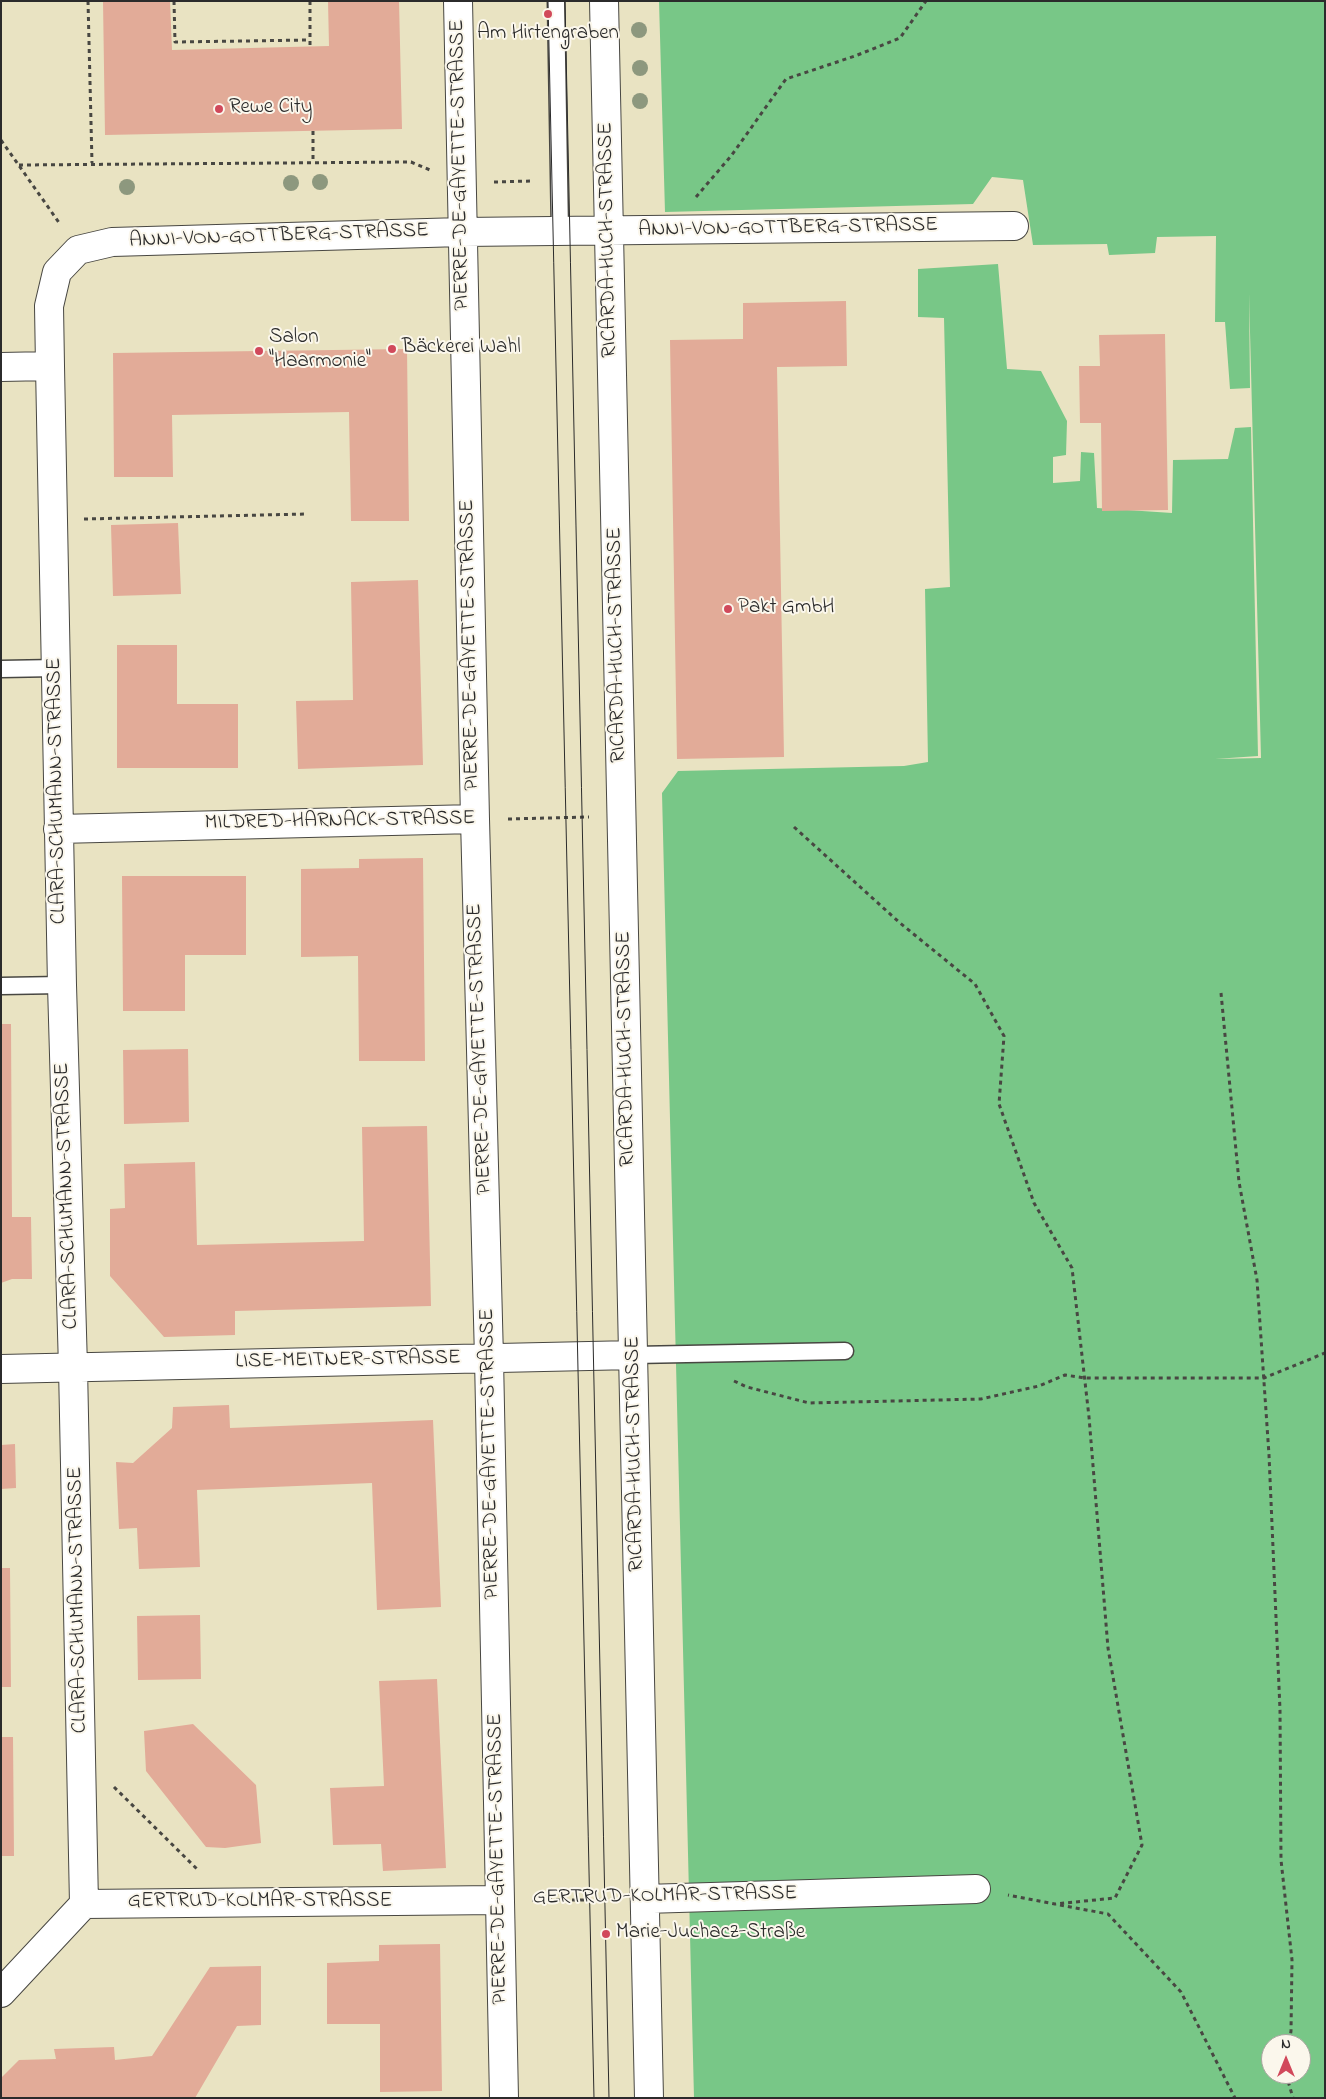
<!DOCTYPE html>
<html>
<head>
<meta charset="utf-8">
<style>
	body { margin:0 }
	#map { position:relative; width:1326px; height:2099px; overflow:hidden; background:#e9e3c2; font-family:"Indie Flower",sans-serif }
	canvas { display:block }
	.frame { position:absolute; inset:0; border:2px solid #2b2b2b; pointer-events:none }
	.north { position:absolute; left:1261px; top:2034px; width:50px; height:50px; box-sizing:border-box; background:#fbf7ec; border:1px solid #a8a59f; border-radius:50%; rotate:0deg; font-size:14px; font-weight:700; line-height:20px; text-align:center; color:#2b2b2b }
	.north::after { content:''; display:block; margin:auto; width:18px; height:22px; background:#d1495b; clip-path:polygon(50% 0,100% 100%,50% 72%,0 100%) }
</style>
</head>
<body>
<div id="map">
<canvas width="1326" height="2099"></canvas>
<div class="frame"></div>
<div class="north">N</div>
</div>
<script>
const context = document.querySelector('canvas').getContext('2d');
context.lineJoin = 'round';
function fillPath(path, color) {
  context.fillStyle = color;
  context.fill(path, 'evenodd');
}
function trace(path, color, width, dash) {
  context.strokeStyle = color;
  context.lineWidth = width;
  context.lineCap = dash ? 'butt' : 'round';
  context.setLineDash(dash || []);
  context.stroke(path);
}
function label(font, color, halo, rows, align = 'center') {
  context.font = font + ' "Indie Flower",sans-serif';
  context.lineWidth = 4;
  context.setLineDash([]);
  context.textBaseline = 'middle';
  context.strokeStyle = halo;
  context.fillStyle = color;
  for (const [text, x, y, turn = 0] of rows) {
    context.save();
    context.translate(x, y);
    context.rotate((+turn || 0) * Math.PI / 180);
    context.textAlign = isNaN(turn) ? turn : align;
    if (halo) context.strokeText(text, 0, 0);
    context.fillText(text, 0, 0);
    context.restore();
  }
}
const green = new Path2D(`
	M659,1H1325V2098H694L662,793L678,771L904,766L928,762L925,589L950,587L944,318L918,317V269L998,264L1007,369L1041,371L1067,421L1066,455L1053,457V483L1080,481L1081,452L1094,453L1097,508L1172,513L1173,460L1228,459L1235,428L1251,427L1258,756L1215,759L1261,758L1249,293L1250,388L1230,389L1225,322H1215L1216,236L1157,237L1155,253L1109,255L1107,244L1033,245L1023,180L992,177L973,204L665,212ZM1271,2044H1301V2074H1271Z`);
const building = new Path2D(`
	M103,1H170L172,50L329,46L328,1H399L402,129L105,135Z
	M846,301L847,366L777,367L784,757L677,759L670,340L743,339V303Z
	M1165,334L1168,510L1102,511L1101,423H1080L1079,366H1100L1099,335Z
	M407,349L409,521H351L349,412L172,415L173,477H114L113,353Z
	M178,523L181,594L113,596L111,525Z
	M418,580L423,765L298,769L296,701L353,700L351,582Z
	M117,645H177V704H238V768H117Z
	M423,858L425,1061H359L358,956L301,957V869L359,868V859Z
	M122,876H246V955H185V1011H123Z
	M1,1024H11L12,1217H31L32,1279H12L1,1283Z
	M188,1049L189,1122L124,1124L123,1050Z
	M427,1126L431,1306L235,1311V1335L164,1337L110,1276V1209L125,1208L124,1164L195,1162L197,1245L364,1241L362,1127Z
	M229,1405L230,1428L433,1420L441,1607L377,1610L372,1483L197,1490L200,1567L139,1569L137,1528L119,1529L116,1462L133,1463L172,1428L173,1407Z
	M15,1444L16,1488L1,1489V1445Z
	M1,1568H10L11,1687H1Z
	M200,1615L201,1679L138,1680L137,1616Z
	M437,1679L446,1868L383,1871L381,1844L333,1845L330,1788L384,1786L379,1681Z
	M193,1724L256,1785L261,1843L225,1848L206,1847L146,1771L144,1731Z
	M1,1737H13L14,1856H1Z
	M440,1944L442,2091L380,2092V2024H327V1963L379,1961V1945Z
	M261,1966V2025L237,2026L195,2098H1V2078L19,2060L56,2059L54,2049L114,2047L115,2060L152,2056L210,1967Z`);
const path = new Path2D(`
	M88,1L92,163
	M174,1L175,42L310,40
	M310,1V47
	M313,131V162
	M1,140L60,224
	M19,165L411,162L430,170
	M494,182L532,181
	M696,197L731,156L786,79L855,56L900,38L926,1
	M84,519L306,514
	M508,819L589,817
	M794,827L900,923L975,984L1004,1036L999,1104L1034,1203L1072,1268L1089,1417L1108,1648L1142,1845L1115,1898L1055,1904L1008,1895
	M1221,993L1239,1182L1257,1280L1269,1455L1280,1710L1281,1860L1292,1960L1291,2031L1289,2044
	M734,1381L747,1387L809,1403L981,1399L1039,1386L1065,1375L1085,1378H1264L1325,1353
	M114,1787L197,1869
	M532,1900H614
	M1060,1905L1108,1914L1181,1992L1235,2098
	M1286,2074L1293,2098`);
const lane = new Path2D(`
	M556,1L560,231
	M1,669L56,668
	M1,986L62,985
	M634,1355L845,1351`);
const street = new Path2D(`
	M458,1L475,819L489,1358L504,2098
	M604,1L649,2098
	M1,367L50,366L49,306L57,272L78,250L112,242L462,232L1014,226
	M58,829L475,819
	M1,1369L634,1355
	M645,1899L976,1889
	M84,1904L499,1900
	M1,1993L84,1904L73,1367L62,985L50,366`);
const tram = new Path2D(`
	M548,1L594,2098
	M565,1L609,2098`);
const trees = [
	[639,30],
	[640,68],
	[640,101],
	[320,182],
	[291,183],
	[127,187]
];
const markers = [
	[548,14,5,"#d1495b"],
	[219,109,5,"#d1495b"],
	[392,349,5,"#d1495b"],
	[259,351,5,"#d1495b"],
	[728,609,5,"#d1495b"],
	[606,1934,5,"#d1495b"]
];
const poiNames = [
	["Am Hirtengraben",548,35,"center"],
	["Rewe City",229,109],
	["Salon",269,339],
	["\"Haarmonie\"",269,363],
	["Bäckerei Wahl",402,349],
	["Pakt GmbH",738,609],
	["Marie-Juchacz-Straße",616,1934]
];
const streetNames = [
	["PIERRE-DE-GAYETTE-STRASSE",461,165,-91],
	["ANNI-VON-GOTTBERG-STRASSE",788,229,-1],
	["ANNI-VON-GOTTBERG-STRASSE",279,237,-2],
	["RICARDA-HUCH-STRASSE",609,240,-91],
	["PIERRE-DE-GAYETTE-STRASSE",471,645,-91],
	["RICARDA-HUCH-STRASSE",618,645,-91],
	["CLARA-SCHUMANN-STRASSE",58,791,-91],
	["MILDRED-HARNACK-STRASSE",340,822,-1],
	["PIERRE-DE-GAYETTE-STRASSE",481,1049,-92],
	["RICARDA-HUCH-STRASSE",627,1049,-91],
	["CLARA-SCHUMANN-STRASSE",68,1196,-92],
	["LISE-MEITNER-STRASSE",348,1361,-1],
	["PIERRE-DE-GAYETTE-STRASSE",491,1454,-91],
	["RICARDA-HUCH-STRASSE",636,1454,-91],
	["CLARA-SCHUMANN-STRASSE",79,1600,-91],
	["PIERRE-DE-GAYETTE-STRASSE",499,1859,-91],
	["GERTRUD-KOLMAR-STRASSE",665,1897,-1],
	["GERTRUD-KOLMAR-STRASSE",260,1903]
];
fillPath(green, '#78c787');
fillPath(building, '#e2ab98');
trace(lane, '#484742', 19);
trace(street, '#484742', 30);
trace(path, '#484742', 3, [4, 4]);
trace(lane, '#fff', 16);
trace(street, '#fff', 28);
trace(tram, '#2b2b2b', 1);
context.fillStyle = '#8d987e';
for (const [x, y] of trees) {
  context.beginPath();
  context.arc(x, y, 8, 0, 2 * Math.PI);
  context.fill();
}
for (const [x, y, r, color] of markers) {
  const dot = new Path2D();
  dot.arc(x, y, r, 0, 2 * Math.PI);
  context.fillStyle = color;
  context.fill(dot);
  trace(dot, '#fbf7ec', 2);
}
label('21px', '#2b2b2b', '#fbf7ec', poiNames, 'left');
label('21px', '#2b2b2b', '#fbf7ec', streetNames);
</script>
</body>
</html>
